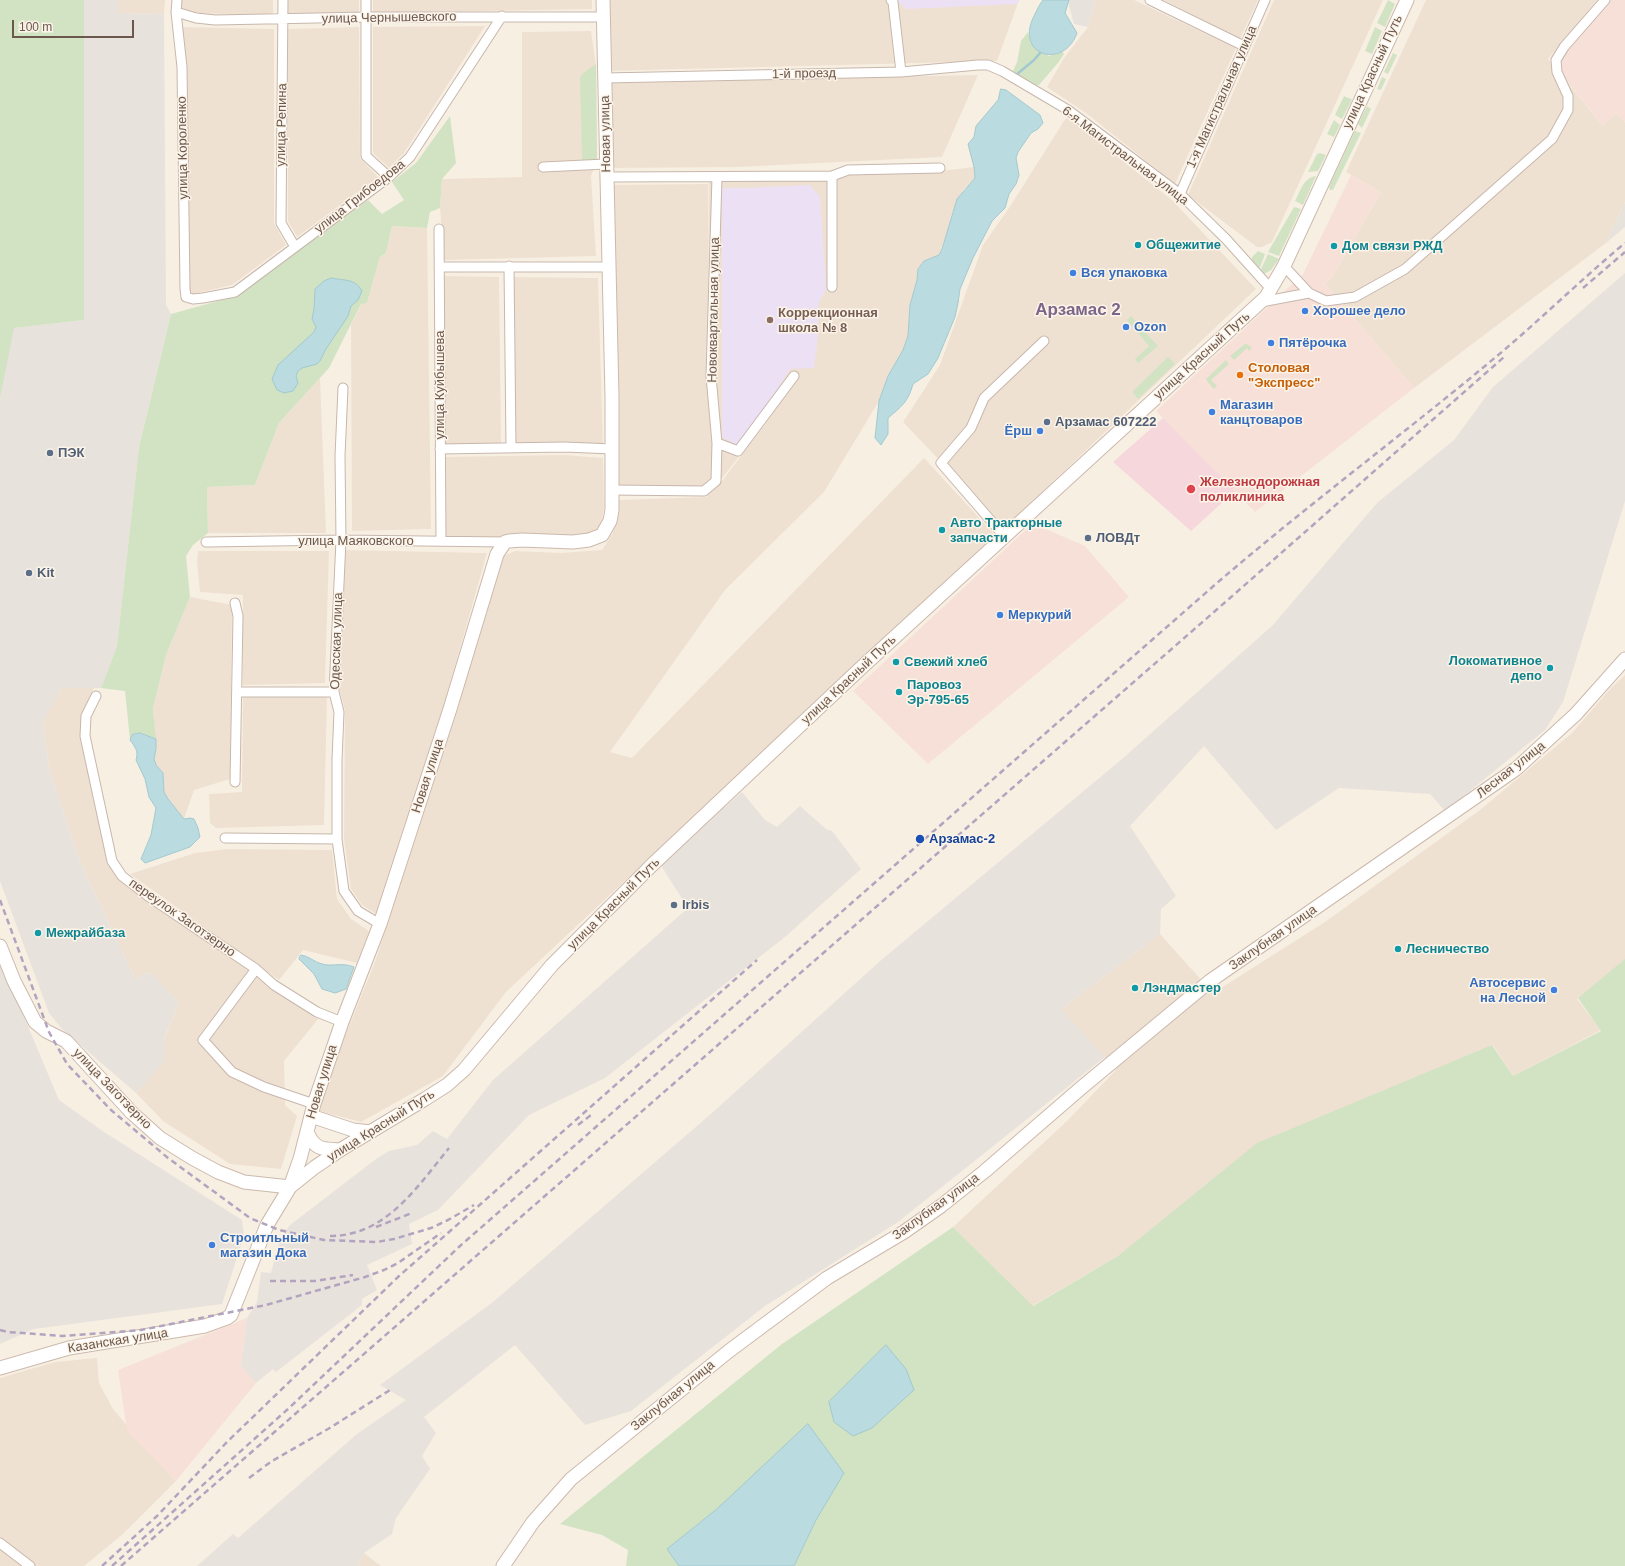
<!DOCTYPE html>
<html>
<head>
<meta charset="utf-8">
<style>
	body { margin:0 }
	#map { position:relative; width:1625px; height:1566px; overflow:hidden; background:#f8efe3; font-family:Arial,sans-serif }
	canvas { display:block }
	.scale { position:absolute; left:12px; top:20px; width:122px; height:18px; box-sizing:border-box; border:2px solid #6c574d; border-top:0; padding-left:5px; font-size:12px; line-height:14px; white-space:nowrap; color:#6c574d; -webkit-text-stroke:3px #fcf4e8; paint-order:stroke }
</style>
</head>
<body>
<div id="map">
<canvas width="1625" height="1566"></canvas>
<div class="scale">100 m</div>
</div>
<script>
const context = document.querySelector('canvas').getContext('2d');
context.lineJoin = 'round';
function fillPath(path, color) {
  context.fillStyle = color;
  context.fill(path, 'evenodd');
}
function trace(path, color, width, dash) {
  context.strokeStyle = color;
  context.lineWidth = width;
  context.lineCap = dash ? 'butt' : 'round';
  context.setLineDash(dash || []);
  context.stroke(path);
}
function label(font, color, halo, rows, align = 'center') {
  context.font = font + ' Arial,sans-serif';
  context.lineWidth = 3;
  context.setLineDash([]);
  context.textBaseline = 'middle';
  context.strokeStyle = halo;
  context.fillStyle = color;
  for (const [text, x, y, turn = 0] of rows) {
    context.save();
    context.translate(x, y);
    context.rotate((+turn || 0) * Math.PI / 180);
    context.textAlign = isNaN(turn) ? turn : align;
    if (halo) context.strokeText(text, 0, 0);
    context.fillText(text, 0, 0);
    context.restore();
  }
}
const residential = new Path2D(`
	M118,0H165L164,14L118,13Z
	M182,0H273V15L181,13Z
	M287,0H359V13L287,15Z
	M373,0H592V9L373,13Z
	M606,0H1019L997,61L607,71Z
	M1095,0H1134L1236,48L1175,184L1086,113L1047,87L1064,58L1088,27Z
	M1164,0H1258L1240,39Z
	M1274,0H1383L1272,242L1262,247H1257L1188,195Z
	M1426,0H1597L1548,59L1603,126L1616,113L1625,122V202L1606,243L1414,388L1325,284L1332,277L1381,192L1346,172Z
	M485,26L404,153L389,168L373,153V27Z
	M181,27L274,29V223L286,245L232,285L189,295Z
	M359,27L360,158L378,177L297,237L288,221V29Z
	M591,31L596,66L597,160L591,176L596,256L444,260L440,208L442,179L522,177V32Z
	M978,75L942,157L737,167L610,168L611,82Z
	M1066,118L1075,123L1172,200L1256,289L1004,528L903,422L940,365L983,245L1009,208Z
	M974,167L975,178L963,190L952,213L948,229L939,255L924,261L918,269L917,280L910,305L908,336L903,350L888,376L879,401L824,492L725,590L610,752L632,758L924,458L995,535L506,992L443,1076L361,1122L315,1110L375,962L459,705L497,559L515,551L561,553L602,550L613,533L618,500L707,497L710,478L702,487L619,490L617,385L609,185L708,184V281L709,175L949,170ZM776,410L722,481L711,492Z
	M392,226L427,228L431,529L352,531L351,325L362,303H367L380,257L386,253Z
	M443,276L499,277L501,443L445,445Z
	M513,277L598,278L603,446L514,444Z
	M320,378L326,533H208L207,487L255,485L279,423Z
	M564,455L603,458L604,508L602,521L596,533L588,537L499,539L444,538L443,457Z
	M342,550L487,553L442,712L376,914L362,905L351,889L344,839L345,711L340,691Z
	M198,551H329L325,683L243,685V595L200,592L197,562Z
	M190,597L232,605L230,779L194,790L184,819L168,799L164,791L163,773L156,765L154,759L156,749L153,710L166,655Z
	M1625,675V960L1577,999L1601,1030L1513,1076L1493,1045L1118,1256L1032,1306L953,1227L1068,1120L1116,1070L1061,1009L1160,934L1213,993L1325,922L1480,810L1572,733L1610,689Z
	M61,688H94L82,714L81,732L111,862L147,897L319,1018L284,1061L285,1105L297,1116L281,1169L230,1164L163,1121L136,1093L164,1062V1040L179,1002L150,972L135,979L80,862L49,768L43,722Z
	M327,696L324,825L216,828L210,823L209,794L242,792L243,697Z
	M227,849L332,850L337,899L351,919L369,931L357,963L303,950L279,980L130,874L195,853Z
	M97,1358L99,1383L113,1409L147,1449L176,1481L123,1534L84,1566H0V1378L55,1362Z
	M364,1553L381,1566H358Z`);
const commercial = new Path2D(`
	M1611,0H1625V122L1616,113L1603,126L1561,74L1560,61L1564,54Z
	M1351,175L1381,192L1332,277L1325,284L1414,388L1255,512L1156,411L1303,274Z
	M1032,524L1048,530L1085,546L1129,597L928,764L853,691Z
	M247,1318L241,1366L256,1383L176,1481L127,1431L118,1370Z`);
const industrial = new Path2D(`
	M84,0H118V13L164,14L166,305L171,314L139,447L117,646L101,688H61L43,723L49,768L80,862L135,979L150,972L179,1002L164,1039V1062L136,1093L62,1029L49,1013L0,881V399L13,328L84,320Z
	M1069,0H1095L1088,27L1074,24L1069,6Z
	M1625,202V227L1606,243Z
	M1625,273V501L1563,702L1545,730L1445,811L1430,794L1339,788L1276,830L1204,746L1130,826L1176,896L1161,909L1160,934L1061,1009L1105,1057L898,1222L765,1306L631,1411L585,1425L515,1345L424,1417L436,1433L422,1456L430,1469L396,1518L392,1534L364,1553L358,1566H197L233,1534L238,1538L357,1434L406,1400L380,1385L493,1302L712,1113L879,962L1122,759L1273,625L1377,503L1454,440L1493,387Z
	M742,792L765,820L777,827L800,806L826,829L832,831L861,869L785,937L605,1078L529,1115L438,1210L409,1224L412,1244L367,1265L377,1290L362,1299V1305L276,1372L273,1369L256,1383L241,1366L247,1318L257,1302L261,1272L271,1273L280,1239L290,1225L376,1159L389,1151L417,1145L433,1131L447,1139L493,1080L688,908L660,864Z
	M0,960L59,1100L104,1132L242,1220L244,1236L222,1304L34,1329L0,1344Z`);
const education = new Path2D(`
	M896,0H1019L1017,4L906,9Z
	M810,185L820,197L826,289L818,304V335L814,368L790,369L741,447L722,437V188H745Z`);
const medical = new Path2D(`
	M1163,418L1235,491L1191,531L1113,462Z`);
const green = new Path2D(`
	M0,0H84V320L14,328L0,399Z
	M1388,0L1395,4L1385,27L1377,23Z
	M1375,27L1382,31L1372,54L1365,51Z
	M1028,32L1031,43L1049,56L1062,51L1064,54L1058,63L1039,85C1028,86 1018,80 1013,71L1017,62L1021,41Z
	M1393,53L1397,55L1388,74L1384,72Z
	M596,64L597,160L584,161L582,159L580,78L582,74Z
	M1382,77L1386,79L1381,90L1377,89Z
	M1344,96L1351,99L1352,100L1342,119L1335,115Z
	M1367,106L1371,109L1362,128L1358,124Z
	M450,116L456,163L442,179L440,208L430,212L427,228L392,226L386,253L380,257L367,303L361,304L329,368L279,423L255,485L207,487L208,533L193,545L186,556L190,597L166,655L153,709L156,739L140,733L132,735L130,740L125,691L101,688L117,646L139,447L171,314L236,296L368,200L382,214L404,200L392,182L416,163Z
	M1334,120L1340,125L1334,137L1327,134Z
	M1355,131L1361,133L1333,190H1330L1329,187Z
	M1320,153L1326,155L1318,171L1308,172L1317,154Z
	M1316,176L1303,205L1295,201C1301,190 1303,178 1316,176Z
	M1294,207L1301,209L1279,256L1268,252Z
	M1258,251L1265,254L1259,270L1252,263V257Z
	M1268,254L1279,259L1271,270L1264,274L1260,271Z
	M1131,316L1158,346L1138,363L1135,359L1149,346L1127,320Z
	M1245,344H1247L1252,348L1249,351L1247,348L1234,360L1230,356Z
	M1168,357L1175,364L1138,399L1133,393V391Z
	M1226,360L1229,364L1211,380L1217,386L1214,389L1207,381L1206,379Z
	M1625,959V1566H794L816,1520L718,1508L667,1549L679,1566H626L628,1550L602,1535L560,1524L782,1344L953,1227L1033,1306L1118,1256L1257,1143L1492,1045L1513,1076L1601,1031L1578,998Z`);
const water = new Path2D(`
	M1043,0H1069L1065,13L1077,33C1064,70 1014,56 1034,16C1037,10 1039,5 1043,0Z
	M1001,89L1006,90L1040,115L1043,123L1038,129L1031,133L1018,152L1016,158L1019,175L1016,184L1009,194L1005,208L992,221L973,258L960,289L958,303L955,317L938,358L928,374L913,384C908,402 902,406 888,418V434L881,445L875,438L879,401L888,376L903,350L908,336L910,305L917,280L918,269L924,261L939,255L942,249L957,199L975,178L974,167L968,144L974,137L976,126L998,100Z
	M332,278C344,281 355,278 362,291L358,300L351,306L348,316L326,349L320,361L317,364L302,368L298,371L296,376L298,383L293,391L284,393L277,390L272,379L278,365L314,332L316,327L312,319L314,309L315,289L324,281Z
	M140,733L156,739V749L154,759L156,765L163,773L164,792L168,799L184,819L190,818L194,819L198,828L200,837L190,847L145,863L141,859L151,835L156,808L149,797L145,779L136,760C139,751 135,747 130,740L132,735Z
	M301,955C309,956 314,962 322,964C332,967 342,962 354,967L346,989L335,993L322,989L314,974L299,959Z
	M886,1345L906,1369L914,1390L872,1428L853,1436L834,1422L829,1402Z
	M808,1424L844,1473L816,1520L794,1566H679L667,1549L718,1508Z`);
const stream = new Path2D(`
	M1016,75L1034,60L1040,53`);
const street = new Path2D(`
	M177,0L176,12L182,67L185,289L186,297L193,299L203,298L235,292L389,177L410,157L502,16
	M283,0L281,223L295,247
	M366,0V156L389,177
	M891,0L893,2L901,72
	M1150,0L1244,46
	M176,12L196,18L215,20L367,17H603
	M605,78L901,72L978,65H988L1002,71L1068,110L1180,194L1226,239L1271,289
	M543,167L606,164
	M832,176L848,170L940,168
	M607,177L832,176V287
	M1180,194L1265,0
	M439,229L441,541
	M509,266L511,447
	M1284,266L1309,293L1326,301L1355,297L1405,269L1552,139L1568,110V96L1557,72L1556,60L1564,47L1605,0
	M439,267H609
	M1261,302L1309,293
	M343,388L340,456L341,540L334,692L339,712L337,760V839L344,891L358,911L380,924
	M717,443L738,451L794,376
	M440,449L564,447L613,449
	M613,490L704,491L716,481L717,443L711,376L717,177
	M1005,537L941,463L971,428L984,398L1044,341
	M206,542L341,540L505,542
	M237,692H334
	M96,696L86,716L85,736L112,861L122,876L148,896L256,969L274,985L317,1012L342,1022
	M235,782L238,616L235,603
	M225,838L337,839
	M256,969L203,1040L232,1072L264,1087L314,1104
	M0,1543L30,1566`);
const secondary = new Path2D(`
	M0,946L14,981L35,1022L46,1031L66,1041L132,1113L160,1138L192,1158L218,1172L244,1182L290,1187L300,1159L314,1104L342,1022L380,924L450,709L497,554L505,542L509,541L522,540L573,542L589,540L602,535L610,521L612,510V397L603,0
	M311,1116L353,1130L371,1132
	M307,1132C315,1150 322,1149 340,1150
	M0,1368L69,1348L205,1326L227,1318L231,1315L267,1225L290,1187L315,1167L340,1150L425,1099L447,1085L464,1070L552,965L652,865L861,668L1266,297L1284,266L1407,0
	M503,1566L533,1522L571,1479L729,1351L827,1278L904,1232L941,1206L985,1171L1081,1088L1210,981L1516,769L1576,714L1625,659`);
const rail = new Path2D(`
	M1583,288L1625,252
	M0,900L49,1032L67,1064L111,1110L168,1158L250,1218L279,1230L324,1240L377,1242L394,1239L431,1228L448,1220L474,1205
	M578,1125L591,1115
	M376,1227L412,1213
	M330,1236C386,1236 417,1187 449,1148
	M270,1281H315L353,1275
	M0,1330L8,1332L62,1336L141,1330L266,1305L365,1277L384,1270L398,1263L441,1233
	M249,1478L272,1461L328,1429L390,1390
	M102,1566L157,1516L227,1442L398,1277L757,960
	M112,1566L288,1409L460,1246L1217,583C1310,503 1409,430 1503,351C1544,316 1583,278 1625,243
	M121,1566L1230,598L1504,357`);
const markers = [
	[1138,245,4,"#0f9aa8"],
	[1334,246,4,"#0f9aa8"],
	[1073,273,4,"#3f7fe0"],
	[1305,311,4,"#3f7fe0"],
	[770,320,4,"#8d6e63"],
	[1126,327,4,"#3f7fe0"],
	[1271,343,4,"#3f7fe0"],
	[1240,375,4,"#e8710a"],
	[1212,412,4,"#3f7fe0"],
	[1047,422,4,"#5c6f8a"],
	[1040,431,4,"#3f7fe0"],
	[50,453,4,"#5c6f8a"],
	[1191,489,5,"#e0444e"],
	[942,530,4,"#0f9aa8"],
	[1088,538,4,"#5c6f8a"],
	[29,573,4,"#5c6f8a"],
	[1000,615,4,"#3f7fe0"],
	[896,662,4,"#0f9aa8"],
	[1550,668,4,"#0f9aa8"],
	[899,692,4,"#0f9aa8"],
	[920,839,5,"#1a4fb4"],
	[674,905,4,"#5c6f8a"],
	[38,933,4,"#0f9aa8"],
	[1398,949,4,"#0f9aa8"],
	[1135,988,4,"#0f9aa8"],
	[1554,990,4,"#3f7fe0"],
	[212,1245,4,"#3f7fe0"]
];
const streetNames = [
	["улица Чернышевского",389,18,-1],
	["улица Красный Путь",1373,72,-65],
	["1-й проезд",804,74,-1],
	["1-я Магистральная улица",1222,97,-66],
	["улица Репина",282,125,-89],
	["Новая улица",606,134,-91],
	["улица Короленко",183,148,-91],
	["6-я Магистральная улица",1125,156,37],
	["улица Грибоедова",360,197,-38],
	["Новоквартальная улица",714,310,-89],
	["улица Красный Путь",1202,356,-42],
	["улица Куйбышева",440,385,-90],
	["улица Маяковского",356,541],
	["Одесская улица",337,641,-88],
	["улица Красный Путь",849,680,-43],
	["Лесная улица",1511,770,-38],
	["Новая улица",428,776,-72],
	["улица Красный Путь",614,904,-45],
	["переулок Заготзерно",182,918,35],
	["Заклубная улица",1273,938,-35],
	["Новая улица",322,1082,-73],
	["улица Заготзерно",112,1089,46],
	["улица Красный Путь",381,1126,-32],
	["Заклубная улица",936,1207,-36],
	["Казанская улица",118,1341,-9],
	["Заклубная улица",673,1396,-39]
];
const cultureNames = [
	["Общежитие",1146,245],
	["Дом связи РЖД",1342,246],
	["Авто Тракторные",950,523],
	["запчасти",950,538],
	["Локомативное",1542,661,"right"],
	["депо",1542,676,"right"],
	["Свежий хлеб",904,662],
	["Паровоз",907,685],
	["Эр-795-65",907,700],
	["Межрайбаза",46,933],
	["Лесничество",1406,949],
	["Лэндмастер",1143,988]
];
const shopNames = [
	["Вся упаковка",1081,273],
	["Хорошее дело",1313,311],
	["Ozon",1134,327],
	["Пятёрочка",1279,343],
	["Магазин",1220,405],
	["канцтоваров",1220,420],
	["Ёрш",1032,431,"right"],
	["Меркурий",1008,615],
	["Автосервис",1546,983,"right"],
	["на Лесной",1546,998,"right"],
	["Строитльный",220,1238],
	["магазин Дока",220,1253]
];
const educationNames = [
	["Коррекционная",778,313],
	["школа № 8",778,328]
];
const foodNames = [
	["Столовая",1248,368],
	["\"Экспресс\"",1248,383]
];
const serviceNames = [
	["Арзамас 607222",1055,422],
	["ПЭК",58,453],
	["ЛОВДт",1096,538],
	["Kit",37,573],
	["Irbis",682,905]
];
const healthNames = [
	["Железнодорожная",1200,482],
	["поликлиника",1200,497]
];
const transitNames = [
	["Арзамас-2",929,839]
];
const districtNames = [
	["Арзамас 2",1078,310]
];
fillPath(residential, '#efe1d2');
fillPath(commercial, '#f7e0d8');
fillPath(industrial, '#e8e2dd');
fillPath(education, '#ece0f4');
fillPath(medical, '#f5d7dc');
fillPath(green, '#d2e3c4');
fillPath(water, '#badbdf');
trace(water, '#a2c9cf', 1);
trace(stream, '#a2c9cf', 2.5);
trace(street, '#c7b7ac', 11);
trace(secondary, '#ccb9ac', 15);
trace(street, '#fff', 9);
trace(secondary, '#fff', 13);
trace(rail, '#b2a4bf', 2.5, [6, 4]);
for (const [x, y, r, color] of markers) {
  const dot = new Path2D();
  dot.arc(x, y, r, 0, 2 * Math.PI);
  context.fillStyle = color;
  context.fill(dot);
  trace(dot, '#fcf4e8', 1.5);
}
label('13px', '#6c574d', '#fcf4e8', streetNames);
label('bold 13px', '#0d838f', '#fcf4e8', cultureNames, 'left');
label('bold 13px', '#366cbe', '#fcf4e8', shopNames, 'left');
label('bold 13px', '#785e54', '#fcf4e8', educationNames, 'left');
label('bold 13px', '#c56008', '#fcf4e8', foodNames, 'left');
label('bold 13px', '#4e5e75', '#fcf4e8', serviceNames, 'left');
label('bold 13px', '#be3a42', '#fcf4e8', healthNames, 'left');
label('bold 13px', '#164399', '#fcf4e8', transitNames, 'left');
label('bold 17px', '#7b6589', '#fcf4e8', districtNames);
</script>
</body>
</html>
